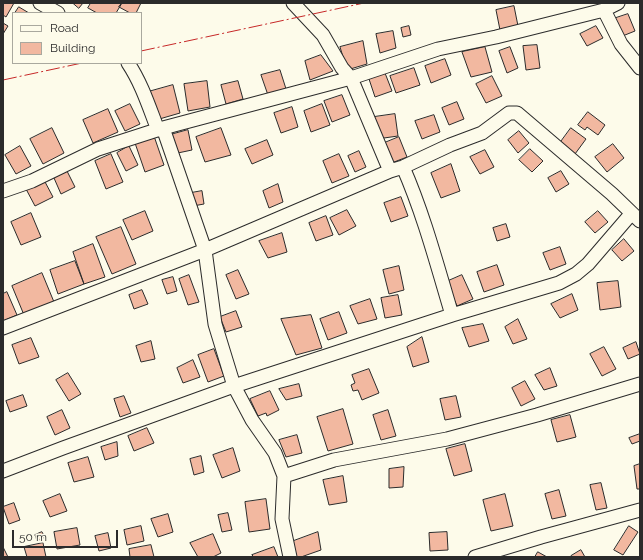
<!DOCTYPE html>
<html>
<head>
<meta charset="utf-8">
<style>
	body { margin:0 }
	#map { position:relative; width:643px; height:560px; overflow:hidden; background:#fdfbea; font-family:Raleway,sans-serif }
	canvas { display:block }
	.frame { position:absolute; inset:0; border:4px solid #2b2b2b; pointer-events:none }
	.legend { position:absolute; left:12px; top:12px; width:130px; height:52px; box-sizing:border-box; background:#fdfbea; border:1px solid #a9a89e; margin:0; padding:5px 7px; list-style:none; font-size:12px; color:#2b2b2b }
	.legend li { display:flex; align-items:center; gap:8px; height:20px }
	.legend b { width:20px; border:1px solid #a9a89e }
	.scale { position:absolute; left:12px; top:530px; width:106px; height:18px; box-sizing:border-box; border:2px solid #2b2b2b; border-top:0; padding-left:5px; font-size:12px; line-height:14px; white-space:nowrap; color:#2b2b2b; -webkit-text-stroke:3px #fdfbea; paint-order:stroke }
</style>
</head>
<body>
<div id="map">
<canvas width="643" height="560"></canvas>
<div class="frame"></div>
<ul class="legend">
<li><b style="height:5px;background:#fdfbea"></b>Road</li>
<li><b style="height:11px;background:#f2b8a0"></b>Building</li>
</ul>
<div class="scale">50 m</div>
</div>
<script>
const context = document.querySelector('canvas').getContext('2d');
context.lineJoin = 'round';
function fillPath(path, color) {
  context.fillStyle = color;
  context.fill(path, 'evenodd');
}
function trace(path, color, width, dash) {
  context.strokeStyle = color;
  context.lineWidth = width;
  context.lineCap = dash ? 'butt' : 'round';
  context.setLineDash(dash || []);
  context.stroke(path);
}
const building = new Path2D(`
	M3,3H14L6,17L3,15Z
	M73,3H83L79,8Z
	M91,3H122L116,13H97L88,8Z
	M122,3H141L136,13H130L119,7Z
	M514,6L518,26L500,30L496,10Z
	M19,7L29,13H15Z
	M628,14L635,31L620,37L613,19Z
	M3,23L8,26L3,34Z
	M409,26L411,35L403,37L401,28Z
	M596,26L603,38L587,46L580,34Z
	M393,31L396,48L380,53L376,34Z
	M363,41L367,64L347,70L340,47Z
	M537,45L540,68L526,70L523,46Z
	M485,47L492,72L471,77L462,52Z
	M510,47L518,68L507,73L499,51Z
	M321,55L333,71L310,80L305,61Z
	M445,59L451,75L431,83L425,66Z
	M414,68L420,85L396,93L390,76Z
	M280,70L287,92L269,98L261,75Z
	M385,73L392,91L375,97L369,79Z
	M492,76L502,96L486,103L476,84Z
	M207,81L210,107L188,111L184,84Z
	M238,81L243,99L226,104L221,85Z
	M173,85L180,113L156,120L148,92Z
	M342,95L350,115L332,122L324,101Z
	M457,102L464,119L449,125L442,108Z
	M130,104L140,124L125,131L115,111Z
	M322,104L330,125L311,132L304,111Z
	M292,107L298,127L281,133L274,113Z
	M108,109L118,132L93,143L83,120Z
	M588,112L605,125L598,135L587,127L585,130L578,125Z
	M395,114L398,136L377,139L374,117Z
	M434,115L440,132L422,139L415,121Z
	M52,128L64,153L43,164L30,139Z
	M221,128L231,155L205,162L196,137Z
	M571,128L586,139L575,154L560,143Z
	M188,130L192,150L173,154L170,135Z
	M519,131L529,143L518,153L508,140Z
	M154,136L164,165L145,172L135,143Z
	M399,137L407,157L389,164L382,144Z
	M267,140L273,155L252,164L245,149Z
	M613,144L624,158L607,172L595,157Z
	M20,146L31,166L16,174L5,155Z
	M129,146L138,165L126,171L117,153Z
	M530,149L543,161L532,172L519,160Z
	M485,150L494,167L480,174L470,157Z
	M359,151L366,167L355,172L348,156Z
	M111,154L123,182L106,189L95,161Z
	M339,154L349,176L332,183L323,161Z
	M451,164L460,191L441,198L431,173Z
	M67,171L75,187L61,194L54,178Z
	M561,171L569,184L556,192L548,178Z
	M44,180L53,197L35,206L26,189Z
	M278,184L283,202L269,208L263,191Z
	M202,191L204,204L193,206L191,193Z
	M401,197L408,216L391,222L384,203Z
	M347,210L356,226L339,235L330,218Z
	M145,211L153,231L132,240L123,220Z
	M598,211L608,222L595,233L585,222Z
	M31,213L41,237L21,245L11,222Z
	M326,216L333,235L316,241L309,223Z
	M506,224L510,237L497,241L493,228Z
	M121,227L136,264L112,274L96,237Z
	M282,233L287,252L268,258L259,241Z
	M624,239L634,251L622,261L612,250Z
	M93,244L105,277L84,284L73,252Z
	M560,247L566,264L550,270L543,253Z
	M75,261L84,284L58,294L50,270Z
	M497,265L504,285L484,292L477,272Z
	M399,266L404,290L389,294L383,270Z
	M238,270L249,294L236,299L226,275Z
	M42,273L54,302L24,315L12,286Z
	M189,275L199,302L188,305L179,279Z
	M462,275L473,299L457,306L446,282Z
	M173,277L177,291L167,294L162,280Z
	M618,281L621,307L600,310L597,283Z
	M142,290L148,304L134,309L129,295Z
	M7,292L17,315L3,321V294Z
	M572,294L578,310L560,318L551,304Z
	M398,295L402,315L385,318L381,298Z
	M370,299L377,319L358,324L350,306Z
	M236,311L242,327L226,332L220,317Z
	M339,312L347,333L328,340L320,319Z
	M311,315L322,348L296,355L281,319Z
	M518,319L527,339L513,344L505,327Z
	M483,324L489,341L469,347L462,328Z
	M422,337L429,362L413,367L407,347Z
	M31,338L39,357L19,364L12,345Z
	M151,341L155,359L141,362L136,346Z
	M636,342L640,354L628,359L623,348Z
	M604,347L616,369L602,376L590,354Z
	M214,349L224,376L208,382L198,355Z
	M193,360L200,377L183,383L177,368Z
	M550,368L557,386L544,390L535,375Z
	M369,369L379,393L362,400L358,390L353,391L351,385L355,383L352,375Z
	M68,373L81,394L69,401L56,380Z
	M525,381L535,399L521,406L512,388Z
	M299,384L302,396L286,400L279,389Z
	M270,391L279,410L267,416L266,413L258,416L250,399Z
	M23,395L27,406L10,412L6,401Z
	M124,396L131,413L120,417L114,399Z
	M456,396L461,417L445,420L440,399Z
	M343,409L353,444L328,451L317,417Z
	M62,410L70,428L55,435L47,417Z
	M388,410L396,436L381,440L373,415Z
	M570,415L576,437L557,442L551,420Z
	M147,428L154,443L134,451L128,436Z
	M640,434V441L632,444L629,438Z
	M297,435L302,453L286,457L279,440Z
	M117,442L118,456L105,460L101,447Z
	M465,444L472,471L454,476L446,449Z
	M233,448L240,471L222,478L213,455Z
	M201,456L204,472L194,475L190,459Z
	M88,457L94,477L74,482L68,463Z
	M640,464V489H637L634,466Z
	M404,467L403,487L389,488V469Z
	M343,476L347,502L329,505L323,480Z
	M601,483L607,508L596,510L590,485Z
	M559,490L566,516L552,519L545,494Z
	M60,494L67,511L50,517L43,501Z
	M505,494L513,526L491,531L483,500Z
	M266,499L270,529L249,532L245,502Z
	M14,503L20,520L9,524L3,507Z
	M228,513L232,530L222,532L218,515Z
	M168,514L173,532L158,537L151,519Z
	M141,526L144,541L127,545L124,530Z
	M629,526L638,532L623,555L614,550Z
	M77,528L80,545L57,549L54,532Z
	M42,532L45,537L37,541L35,535Z
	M318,532L321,550L301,557H297L291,542Z
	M447,532L448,550L430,551L429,533Z
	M108,533L111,548L99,551L95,536Z
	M213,534L221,553L213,557H198L190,543Z
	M43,543L46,557H27L24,547Z
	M151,545L154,557H130L129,549Z
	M274,547L278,557H254L252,555Z
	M3,548V547L8,557H3Z
	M581,550L585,557H571V556Z
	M538,552L547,557H535Z`);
const street = new Path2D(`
	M40,3L58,13
	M293,3L323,35L342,68L351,78L390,171L403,167L450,145L482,133L509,113H517L612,194L640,221
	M604,10L621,44L640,68
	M128,63C142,84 149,107 158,130
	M163,128L205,250L215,324L234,386L252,420L275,453L284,476
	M403,167C424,215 437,265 452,315
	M3,191L32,181L98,149L163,128L351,78L438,49L496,37L604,10L618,3
	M3,328L205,250L390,171
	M3,471L63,448L234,386L452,315L559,283L576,274L588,264L631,214
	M290,557L282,519L284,476L334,460L447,439L537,415L640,384
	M475,557L541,537L640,510`);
const power = new Path2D(`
	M141,51L364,3
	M3,80L82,63`);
fillPath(building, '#f2b8a0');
trace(building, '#2b2b2b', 1);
trace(street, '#2b2b2b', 15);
trace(street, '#fdfbea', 13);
trace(power, '#c62828', 1, [14, 3, 2, 3]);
</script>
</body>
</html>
